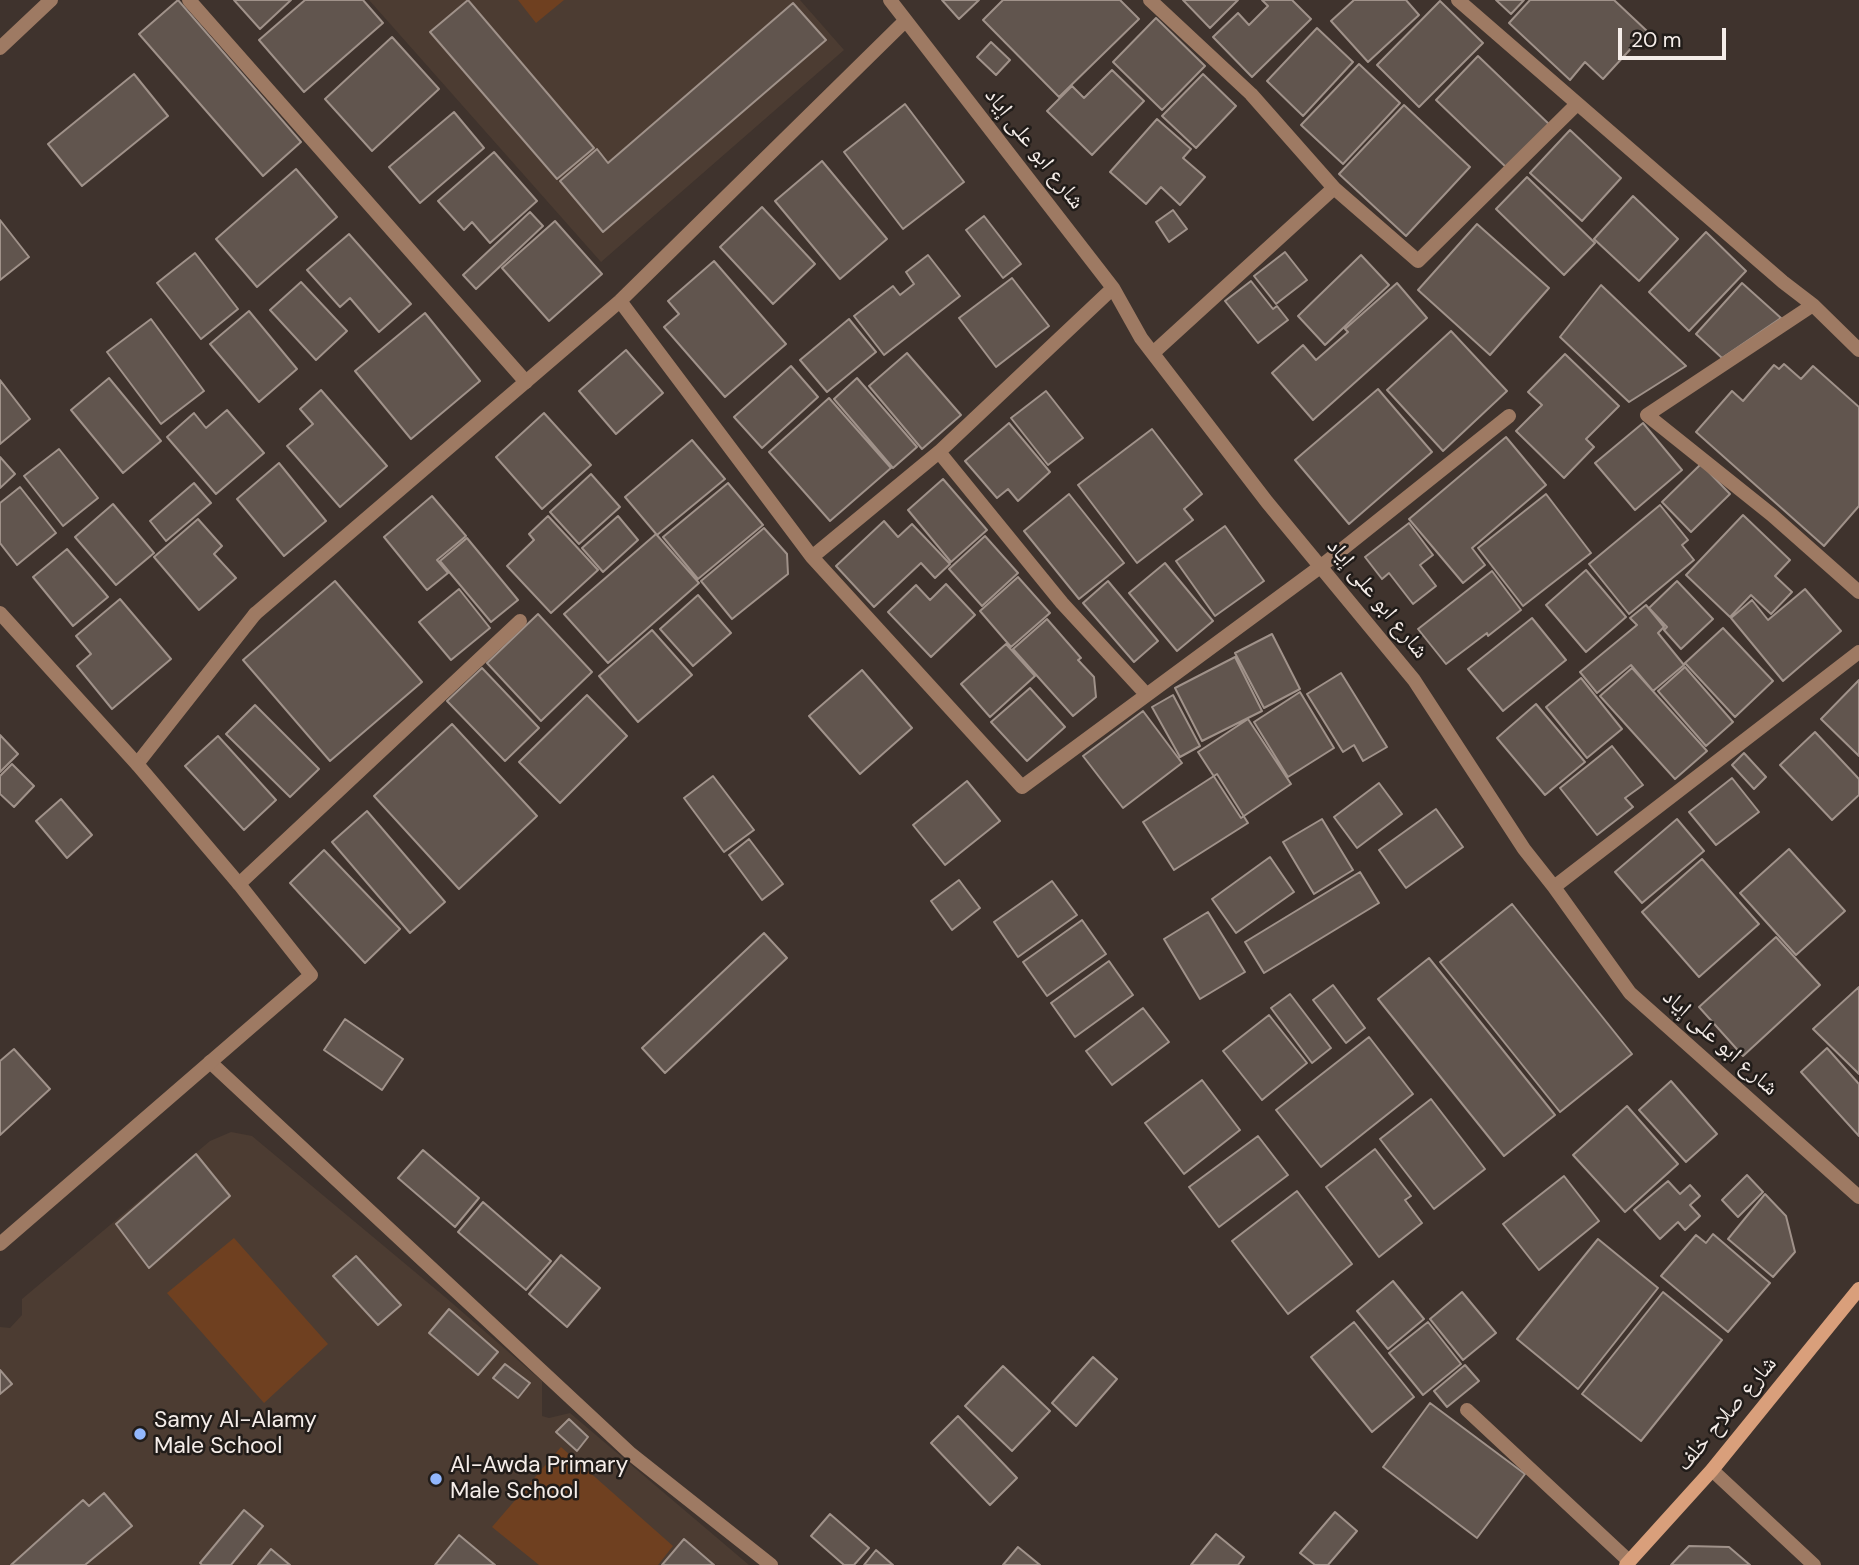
<!DOCTYPE html>
<html>
<head>
<meta charset="utf-8">
<style>
	body { margin:0 }
	#map { position:relative; width:1859px; height:1565px; overflow:hidden; background:#3f332d; font-family:"DM Sans",sans-serif }
	canvas { display:block }
	.scale { position:absolute; left:1618px; top:28px; width:108px; height:32px; box-sizing:border-box; border:4px solid #f5ede9; border-top:0; padding-left:9px; font-size:21px; line-height:24px; white-space:nowrap; color:#f5ede9; -webkit-text-stroke:5px #211c19; paint-order:stroke }
</style>
</head>
<body>
<div id="map">
<canvas width="1859" height="1565"></canvas>
<div class="scale">20 m</div>
</div>
<script>
const context = document.querySelector('canvas').getContext('2d');
context.lineJoin = 'round';
function fillPath(path, color) {
  context.fillStyle = color;
  context.fill(path, 'evenodd');
}
function trace(path, color, width, dash) {
  context.strokeStyle = color;
  context.lineWidth = width;
  context.lineCap = dash ? 'butt' : 'round';
  context.setLineDash(dash || []);
  context.stroke(path);
}
function label(font, color, halo, rows, align = 'center') {
  context.font = font + ' "DM Sans","Noto Naskh Arabic",sans-serif';
  context.lineWidth = 5;
  context.setLineDash([]);
  context.textBaseline = 'middle';
  context.strokeStyle = halo;
  context.fillStyle = color;
  for (const [text, x, y, turn = 0] of rows) {
    context.save();
    context.translate(x, y);
    context.rotate((+turn || 0) * Math.PI / 180);
    context.textAlign = isNaN(turn) ? turn : align;
    if (halo) context.strokeText(text, 0, 0);
    context.fillText(text, 0, 0);
    context.restore();
  }
}
const built = new Path2D(`
	M369,0H800L844,50L601,262Z
	M231,1132L252,1136L445,1297L542,1381V1416L549,1418L570,1413L749,1565H0V1327L10,1328L22,1315V1299L210,1141Z`);
const green = new Path2D(`
	M518,0H564L536,23Z
	M234,1238L328,1344L264,1403L167,1293Z
	M561,1447L673,1546L658,1565H539L492,1527Z`);
const building = new Path2D(`
	M178,0L301,142L263,176L139,34Z
	M234,0H291L260,29Z
	M305,0H363L383,23L304,92L259,40Z
	M468,0L594,148L557,179L430,32Z
	M942,0H979L959,19Z
	M1003,0H1120L1139,19L1059,97L983,20Z
	M1183,0H1238L1210,28Z
	M1262,0H1292L1311,19L1252,77L1213,37L1238,13L1249,25L1268,6Z
	M1354,0H1406L1419,15L1368,62L1331,21Z
	M1496,0H1524L1511,14Z
	M1530,0H1614L1647,31L1603,79L1585,62L1570,80L1509,23Z
	M1440,1L1483,43L1419,107L1377,65Z
	M793,3L826,40L603,232L560,181L597,149L608,163Z
	M1156,18L1205,66L1162,110L1113,62Z
	M1317,28L1353,62L1303,116L1267,81Z
	M392,37L439,89L372,151L325,99Z
	M991,42L1010,60L996,75L977,57Z
	M1478,56L1551,126L1509,170L1436,100Z
	M1359,64L1400,103L1343,164L1301,125Z
	M1112,70L1144,101L1092,155L1047,111L1072,86L1084,98Z
	M134,74L168,116L82,186L48,144Z
	M1203,74L1236,106L1196,148L1162,116Z
	M905,104L964,182L903,229L844,152Z
	M1404,105L1470,167L1406,236L1339,174Z
	M454,112L484,148L420,203L389,167Z
	M1157,119L1191,149L1183,158L1205,177L1180,205L1161,187L1146,204L1110,172Z
	M1570,130L1621,178L1582,221L1530,173Z
	M494,152L537,201L490,243L472,222L464,230L438,201Z
	M822,161L887,239L840,279L775,201Z
	M296,169L337,217L257,287L216,239Z
	M1527,177L1595,243L1564,275L1496,209Z
	M1633,196L1678,239L1639,281L1594,239Z
	M762,207L815,264L773,304L720,247Z
	M1173,210L1187,229L1169,242L1156,222Z
	M530,212L543,226L476,289L463,275Z
	M984,216L1021,264L1003,278L966,230Z
	M0,220L29,257L0,280Z
	M555,221L602,274L549,321L502,268Z
	M1477,224L1549,288L1490,355L1418,290Z
	M1706,232L1746,271L1689,331L1649,292Z
	M349,234L411,304L379,332L350,298L340,307L307,270Z
	M1285,252L1307,280L1276,304L1254,276Z
	M195,253L238,309L201,339L157,283Z
	M928,255L960,296L884,355L854,316L893,286L900,295L914,284L906,272Z
	M1361,255L1389,285L1325,345L1298,316Z
	M714,261L786,344L725,397L664,327L679,314L668,301Z
	M1012,278L1049,326L996,367L959,318Z
	M1251,281L1273,309L1277,306L1288,320L1258,343L1225,301Z
	M301,282L347,331L316,360L270,310Z
	M1397,283L1427,318L1313,420L1272,373L1303,345L1316,360L1348,332L1345,329Z
	M1742,283L1781,318L1722,358L1696,334Z
	M1601,285L1686,366L1629,402L1560,337Z
	M249,311L297,369L259,402L210,344Z
	M425,313L480,381L411,439L355,371Z
	M151,319L204,391L161,424L107,352Z
	M849,319L876,352L827,392L800,360Z
	M1451,331L1507,391L1443,451L1387,390Z
	M626,350L663,393L616,434L579,391Z
	M907,353L961,415L922,449L869,386Z
	M1565,354L1619,406L1586,439L1594,447L1564,478L1516,431L1542,405L1528,392Z
	M1784,364L1801,379L1813,366L1859,407V506L1824,546L1696,432L1732,391L1743,401L1774,365L1779,369Z
	M791,366L818,397L762,448L734,417Z
	M109,378L161,441L123,473L71,410Z
	M857,378L917,447L893,468L834,399Z
	M0,380L30,419L0,444Z
	M1378,389L1432,452L1349,524L1295,460Z
	M321,390L387,466L340,507L287,446L313,424L300,409Z
	M1046,391L1083,438L1048,465L1011,418Z
	M829,398L891,468L830,521L769,452Z
	M227,410L264,453L216,494L167,437L194,413L206,428Z
	M544,413L591,465L542,509L496,457Z
	M1009,423L1050,472L1018,501L1008,489L997,498L965,461Z
	M1643,423L1682,470L1635,510L1595,463Z
	M1152,429L1202,494L1184,509L1193,520L1137,563L1078,485Z
	M1506,437L1546,485L1472,548L1485,565L1463,583L1409,519Z
	M692,440L725,479L657,535L625,497Z
	M59,449L98,498L63,526L24,476Z
	M0,457L15,474L0,488Z
	M279,463L326,521L284,556L237,499Z
	M1701,464L1730,494L1691,532L1662,502Z
	M591,474L620,507L579,544L550,512Z
	M943,479L987,530L951,562L908,510Z
	M194,483L211,503L166,541L150,521Z
	M728,483L763,525L698,579L663,537Z
	M20,487L56,533L17,565L0,543V503Z
	M1069,494L1124,563L1079,599L1024,531Z
	M1546,494L1591,553L1523,606L1478,548Z
	M432,496L466,536L437,560L448,573L427,590L384,537Z
	M113,504L154,553L116,585L75,537Z
	M1660,505L1688,540L1682,545L1694,560L1629,614L1589,564Z
	M1743,515L1790,560L1775,576L1792,592L1771,614L1751,595L1730,617L1686,575Z
	M548,516L598,570L551,613L507,566L534,540L529,534Z
	M618,516L638,540L603,572L582,548Z
	M198,519L222,546L214,554L236,578L199,610L154,557Z
	M884,521L898,537L912,524L950,564L935,578L921,563L874,607L836,566Z
	M1409,523L1433,555L1420,565L1436,586L1413,604L1389,573L1382,579L1365,557Z
	M1225,526L1264,581L1215,616L1176,561Z
	M764,528L787,554L788,574L732,619L701,581Z
	M656,534L699,583L608,663L564,614Z
	M985,536L1018,573L982,606L949,569Z
	M467,538L518,600L491,622L440,561Z
	M67,549L108,597L73,626L33,577Z
	M1165,563L1213,621L1177,651L1129,593Z
	M1586,570L1626,617L1586,652L1546,605Z
	M1492,571L1521,610L1488,636L1487,633L1446,664L1418,629Z
	M1018,577L1050,613L1011,647L980,611Z
	M335,581L422,682L330,761L243,660Z
	M1108,581L1158,641L1134,662L1083,603Z
	M1677,581L1713,619L1681,649L1664,630L1667,627L1649,608Z
	M946,584L975,615L931,657L888,612L916,585L930,600Z
	M459,589L490,628L451,660L419,622Z
	M1805,589L1841,631L1783,681L1731,618L1752,600L1768,620Z
	M698,595L731,633L693,666L660,629Z
	M120,599L171,659L112,709L77,666L91,654L76,636Z
	M1646,605L1664,627L1658,633L1684,665L1653,691L1631,665L1597,693L1580,672L1637,625L1630,618Z
	M538,614L592,672L541,721L487,663Z
	M1532,618L1566,660L1503,711L1468,669Z
	M1047,619L1081,658L1078,660L1094,677L1096,697L1073,716L1013,649Z
	M1723,628L1773,681L1735,717L1685,663Z
	M652,630L692,675L638,722L599,676Z
	M1272,634L1300,689L1264,708L1235,653Z
	M1006,644L1035,676L990,717L961,684Z
	M1235,657L1262,711L1202,741L1175,688Z
	M1685,667L1733,722L1706,746L1658,691Z
	M482,668L539,728L505,761L447,701Z
	M1632,668L1707,751L1675,779L1600,696Z
	M862,670L912,728L860,774L809,716Z
	M1341,673L1387,747L1363,761L1354,745L1343,752L1307,694Z
	M1581,678L1622,729L1587,758L1546,707Z
	M1859,680V756L1821,719Z
	M1030,688L1065,727L1027,761L991,722Z
	M1300,692L1334,748L1288,777L1254,722Z
	M587,695L627,736L560,803L519,762Z
	M1173,695L1200,746L1180,757L1152,707Z
	M1536,704L1585,762L1545,795L1497,738Z
	M255,705L319,769L290,797L226,734Z
	M1143,711L1182,763L1123,808L1083,756Z
	M1248,719L1291,784L1241,818L1198,752Z
	M452,724L537,816L459,889L374,796Z
	M1815,732L1859,779V795L1832,820L1780,765Z
	M0,735L18,754L0,772Z
	M218,736L276,800L244,830L185,766Z
	M1612,746L1643,785L1625,798L1633,807L1597,835L1560,788Z
	M1744,753L1766,777L1754,789L1732,765Z
	M12,764L34,786L14,807L0,794V776Z
	M1217,774L1248,823L1174,870L1143,822Z
	M713,776L754,830L724,852L684,798Z
	M1732,778L1759,812L1716,845L1689,812Z
	M967,781L1000,821L945,865L913,825Z
	M1379,783L1402,814L1357,848L1334,817Z
	M61,799L92,835L67,858L36,821Z
	M1436,809L1463,847L1406,888L1379,850Z
	M367,811L445,902L410,933L332,842Z
	M1322,819L1353,870L1314,894L1283,842Z
	M1677,819L1704,851L1642,903L1615,872Z
	M749,839L783,884L762,900L729,855Z
	M1789,849L1845,911L1796,955L1740,893Z
	M324,850L400,929L365,963L290,883Z
	M1270,857L1294,892L1236,933L1212,899Z
	M1702,859L1759,924L1699,977L1642,912Z
	M1360,872L1379,903L1264,973L1245,942Z
	M959,880L980,908L952,930L931,901Z
	M1052,881L1077,915L1018,957L994,922Z
	M1512,904L1632,1054L1560,1112L1440,962Z
	M1208,912L1245,972L1200,999L1164,939Z
	M1082,920L1106,954L1047,996L1023,962Z
	M764,933L787,958L665,1073L642,1048Z
	M1776,937L1820,985L1743,1056L1699,1007Z
	M1429,958L1555,1115L1504,1156L1378,999Z
	M1109,961L1133,995L1075,1037L1051,1003Z
	M1333,985L1365,1028L1346,1043L1313,1000Z
	M1859,987V1074L1813,1029Z
	M1290,994L1331,1048L1312,1063L1271,1008Z
	M1143,1008L1169,1042L1112,1085L1086,1051Z
	M1269,1015L1307,1063L1262,1100L1223,1051Z
	M345,1019L403,1059L382,1090L324,1050Z
	M1369,1037L1413,1094L1321,1167L1276,1110Z
	M1827,1048L1859,1084V1136L1801,1072Z
	M14,1049L50,1089L0,1135V1061Z
	M1202,1080L1240,1130L1184,1174L1145,1123Z
	M1671,1081L1717,1134L1686,1162L1639,1110Z
	M1431,1099L1485,1169L1434,1209L1380,1139Z
	M1627,1106L1678,1164L1625,1212L1573,1155Z
	M1258,1136L1288,1175L1219,1227L1189,1187Z
	M1375,1149L1411,1196L1405,1200L1422,1223L1379,1257L1326,1187Z
	M423,1150L479,1198L455,1227L398,1178Z
	M196,1154L230,1196L149,1268L116,1224Z
	M1747,1175L1763,1192L1738,1217L1722,1200Z
	M1564,1176L1599,1221L1539,1270L1503,1224Z
	M1668,1181L1680,1194L1690,1185L1700,1196L1690,1205L1700,1216L1685,1230L1678,1222L1660,1239L1634,1210Z
	M1297,1191L1352,1264L1288,1314L1232,1241Z
	M1765,1194L1786,1216L1795,1252L1773,1277L1728,1239Z
	M483,1202L551,1261L526,1290L458,1232Z
	M1713,1234L1770,1283L1728,1332L1661,1276L1696,1235L1706,1243Z
	M1598,1239L1658,1288L1578,1389L1517,1339Z
	M561,1255L600,1288L567,1327L529,1294Z
	M356,1256L401,1305L378,1325L333,1276Z
	M1393,1281L1424,1319L1388,1349L1357,1311Z
	M1462,1292L1496,1333L1463,1360L1430,1319Z
	M1663,1292L1722,1340L1641,1441L1582,1394Z
	M449,1309L498,1352L478,1375L429,1333Z
	M1354,1322L1414,1397L1372,1432L1311,1357Z
	M1428,1322L1461,1364L1423,1395L1389,1353Z
	M1093,1357L1117,1379L1076,1426L1052,1403Z
	M505,1364L530,1383L518,1398L493,1378Z
	M1465,1365L1479,1381L1447,1407L1434,1391Z
	M1003,1366L1050,1411L1012,1451L965,1406Z
	M0,1370L12,1384L0,1394Z
	M1430,1403L1525,1474L1477,1538L1383,1467Z
	M958,1416L1017,1478L990,1505L931,1443Z
	M569,1419L588,1437L577,1451L556,1432Z
	M104,1493L132,1526L85,1565H11L83,1500L89,1506Z
	M244,1510L263,1526L231,1565H202L200,1563Z
	M1335,1512L1357,1531L1328,1565H1315L1300,1553Z
	M830,1514L869,1548L854,1565H844L811,1536Z
	M1216,1534L1244,1557L1238,1565H1191Z
	M459,1535L495,1565H435Z
	M684,1539L714,1565H662Z
	M1689,1546L1729,1547L1750,1565H1671Z
	M1018,1547L1040,1565H1003Z
	M271,1549L290,1565H258Z
	M876,1550L893,1565H864Z`);
const service = new Path2D(`
	M189,0L526,382
	M137,764L255,614
	M239,884L520,621
	M210,1062L631,1454L771,1565
	M1467,1410L1629,1561`);
const minor = new Path2D(`
	M890,0L1113,288L1141,338L1267,502L1414,680L1524,849L1554,887L1630,993L1859,1197
	M1150,0L1251,94L1334,188L1153,353
	M1458,0L1783,282L1813,305L1859,350
	M0,48L51,0
	M1334,188L1418,261L1577,104
	M620,301L812,557L1022,787L1320,567L1509,416
	M1813,305L1647,415L1772,515L1859,592
	M939,452L1062,603L1146,694
	M812,557L939,452L1113,288
	M0,613L137,764L239,884L311,975L0,1244
	M255,614L620,301L905,21
	M1554,887L1859,652
	M1712,1470L1814,1565`);
const secondary = new Path2D(`
	M1626,1565L1712,1470L1859,1289`);
const markers = [
	[140,1434,7,"#92b7fd"],
	[436,1479,7,"#92b7fd"]
];
const streetNames = [
	["شارع ابو على إياد",1034,149,52],
	["شارع ابو على إياد",1377,599,51],
	["شارع ابو على إياد",1720,1043,42],
	["شارع صلاح خلف",1727,1414,-50]
];
const poiNames = [
	["Samy Al-Alamy",154,1421],
	["Male School",154,1447],
	["Al-Awda Primary",450,1466],
	["Male School",450,1492]
];
fillPath(built, '#4c3c32');
fillPath(green, '#6f4020');
fillPath(building, '#61554e');
trace(building, '#a0928a', 2);
trace(service, '#9e7a63', 14);
trace(minor, '#9e7a63', 14);
trace(secondary, '#d99f7b', 14);
for (const [x, y, r, color] of markers) {
  const dot = new Path2D();
  dot.arc(x, y, r, 0, 2 * Math.PI);
  context.fillStyle = color;
  context.fill(dot);
  trace(dot, '#211c19', 2.5);
}
label('23px', '#f5ede9', '#211c19', streetNames);
label('23px', '#f5ede9', '#211c19', poiNames, 'left');
</script>
</body>
</html>
